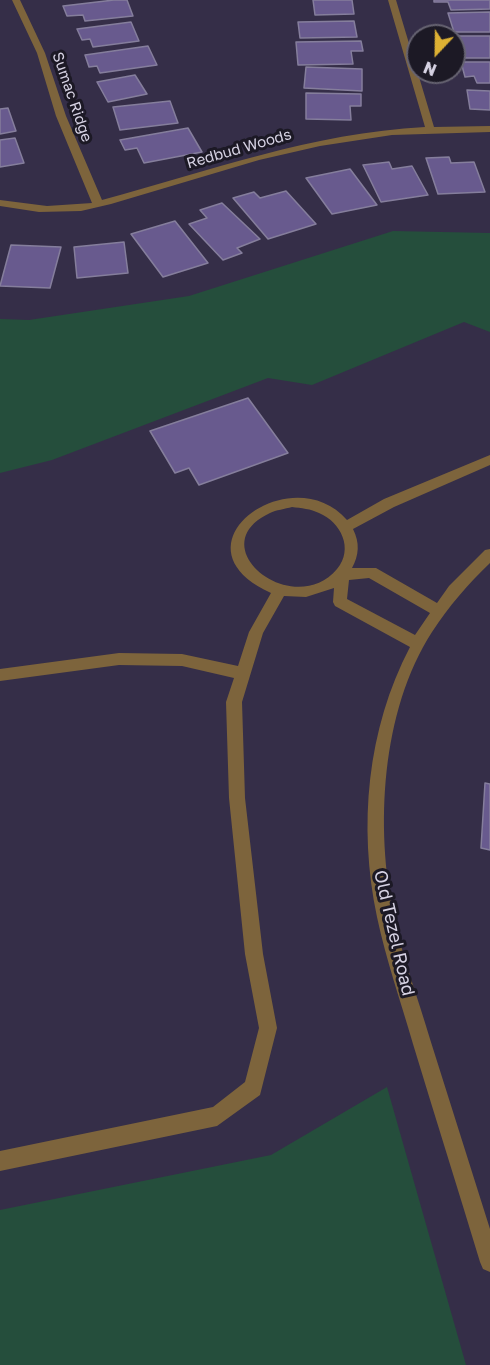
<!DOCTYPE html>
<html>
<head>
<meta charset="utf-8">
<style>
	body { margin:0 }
	#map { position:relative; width:490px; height:1365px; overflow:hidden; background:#352e48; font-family:"Golos Text",sans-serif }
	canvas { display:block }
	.north { position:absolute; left:406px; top:24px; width:60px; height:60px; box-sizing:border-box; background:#1c1925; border:2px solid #666371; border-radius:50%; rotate:202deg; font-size:16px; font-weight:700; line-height:24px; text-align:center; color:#d6d2e3 }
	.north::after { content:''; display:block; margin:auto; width:21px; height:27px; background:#deb133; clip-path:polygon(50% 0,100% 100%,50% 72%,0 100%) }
</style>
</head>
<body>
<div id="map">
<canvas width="490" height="1365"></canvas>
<div class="north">N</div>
</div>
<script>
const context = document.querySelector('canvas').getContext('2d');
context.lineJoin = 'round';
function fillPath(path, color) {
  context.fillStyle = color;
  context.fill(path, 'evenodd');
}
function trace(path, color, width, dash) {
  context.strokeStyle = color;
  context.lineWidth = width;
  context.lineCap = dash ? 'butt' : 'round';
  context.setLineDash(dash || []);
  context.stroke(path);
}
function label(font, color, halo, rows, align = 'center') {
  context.font = font + ' "Golos Text",sans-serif';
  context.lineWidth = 6;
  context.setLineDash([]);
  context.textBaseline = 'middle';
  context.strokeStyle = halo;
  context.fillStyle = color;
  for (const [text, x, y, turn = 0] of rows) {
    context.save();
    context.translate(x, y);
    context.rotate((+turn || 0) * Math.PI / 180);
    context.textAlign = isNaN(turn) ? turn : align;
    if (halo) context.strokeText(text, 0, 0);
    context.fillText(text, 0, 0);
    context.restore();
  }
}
const green = new Path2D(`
	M393,231L490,233V332L464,322L312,385L268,378L52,460L0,473V319L29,320L189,296Z
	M387,1087L466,1365H0V1210L271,1155Z`);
const building = new Path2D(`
	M114,0H127L133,16L85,21L83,15L67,16L63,6Z
	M313,0H352L354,14L315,15Z
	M434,0H490V9L451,10L448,2H434Z
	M490,12V32H454L448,13Z
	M354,21L357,37L300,38L298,22Z
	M131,22L139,41L93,47L90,39L82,40L77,29Z
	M454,36H490V58H462L458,45H454Z
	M361,41L363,51H351L353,64L298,65L296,42Z
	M148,46L157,65L100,73L97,66L89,67L85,55Z
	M461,62H490V83H477L474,76L465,77Z
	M306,67L362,69V91L304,88Z
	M135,75L147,94L108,102L97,82Z
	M467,90L490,91V110L470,109Z
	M306,93L361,94V106H350L351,120L306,119Z
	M170,101L178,123L120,130L113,107Z
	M8,108L16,131L0,134V109Z
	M188,128L202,152L144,163L137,148L125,150L120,140Z
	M15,138L24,163L0,167V140Z
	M449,157L451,163L474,162L485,192L438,194L426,158Z
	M389,162L392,169L412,166L428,195L381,202L363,165Z
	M350,169L377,205L332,214L306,178Z
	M286,191L316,224L268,239L233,198L254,192L260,198Z
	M222,203L260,239L237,248L242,253L223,260L189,224L207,218L200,210Z
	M175,221L208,263L163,277L131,234Z
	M124,242L128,273L77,278L74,247Z
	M11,245L61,247L50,288L0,286Z
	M248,398L288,453L199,485L189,468L175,473L150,431Z
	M485,783L490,784V850L481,848Z`);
const minor = new Path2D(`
	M12,0H20L45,53L66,116L102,200C209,171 312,133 425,127L388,0H396L434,127L490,126V132L392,135L320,146L259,160L111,204L81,211L39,212L0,206V200L47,206L92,203L56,116L37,53Z
	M490,455V465L394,507L353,529C360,543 359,555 352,568H376L437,603L449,586L485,550L490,549V563C468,584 449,606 432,632C381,711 375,828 394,917C403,959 418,998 430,1039C450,1102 470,1166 490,1229V1272L483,1269L480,1262C458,1189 435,1117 413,1044C401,1002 386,960 377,917C358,826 367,729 410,647L335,606L333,602L334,588L306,597L284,596L263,633L242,702L245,798L263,954L277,1028L260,1095L217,1126L0,1171V1151L213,1107L245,1082L259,1028L245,954L229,798L226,702L234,678L182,666L119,665L0,681V669L119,653L182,654L238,666L249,632L271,593C167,546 291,456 347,520L384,499ZM292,507C301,508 311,509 319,513C341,522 354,549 337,569C293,621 199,546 270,513C276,510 285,509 292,507ZM369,578L430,613L415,635L347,599L349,580Z`);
const farStreetnames = [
	["Sumac Ridge",72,97,71],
	["Redbud Woods",239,149,-16]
];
const streetNames = [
	["Old Tezel Road",394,933,77]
];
fillPath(green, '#254e3c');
fillPath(building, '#685a8e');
trace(building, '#857e9c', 1.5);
fillPath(minor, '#7d643c');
label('15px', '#d6d2e3', '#1c1925', farStreetnames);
label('18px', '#d6d2e3', '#1c1925', streetNames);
</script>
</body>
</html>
